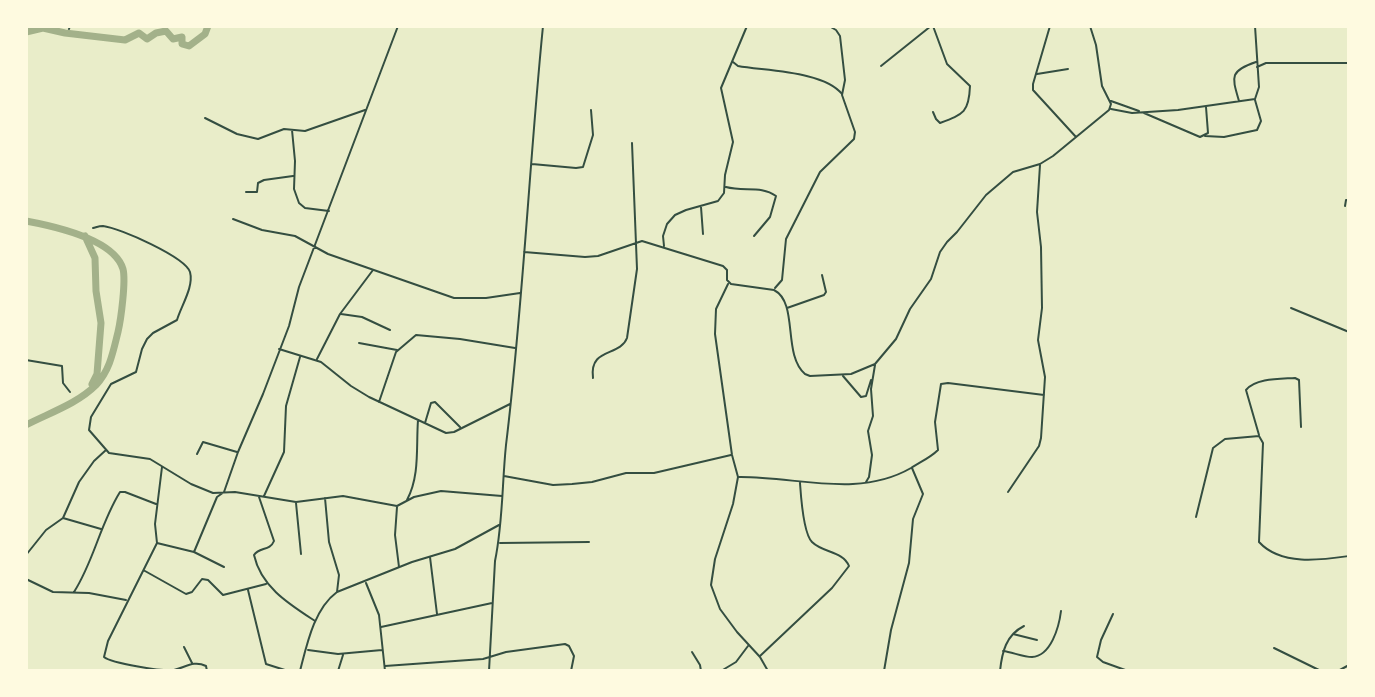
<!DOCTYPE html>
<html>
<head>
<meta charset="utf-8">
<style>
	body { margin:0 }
	#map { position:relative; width:1375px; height:697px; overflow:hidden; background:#e9edc9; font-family:"Work Sans",sans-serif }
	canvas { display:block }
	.frame { position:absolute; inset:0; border:28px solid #fefae0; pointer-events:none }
</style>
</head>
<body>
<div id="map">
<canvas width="1375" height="697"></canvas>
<div class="frame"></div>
</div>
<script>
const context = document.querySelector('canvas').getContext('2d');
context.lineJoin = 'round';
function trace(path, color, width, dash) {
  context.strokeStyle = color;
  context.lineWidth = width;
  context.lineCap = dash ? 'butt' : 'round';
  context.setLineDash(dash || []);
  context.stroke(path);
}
const river = new Path2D(`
	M26,32L43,28L65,33L125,40L139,33L147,39L156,33L166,31L173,39L182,37V44L189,46L205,34L208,26
	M26,221C53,226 114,239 123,269C126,281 121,319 118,332C113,352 110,370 96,385C77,404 49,413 26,425
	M85,236L95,258L96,291L101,323L97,374L92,384`);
const minor = new Path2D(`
	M933,26L947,64L970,86C969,112 964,114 940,123L936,119L933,112
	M1050,26L1033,84V90L1076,137
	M69,29L70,26
	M733,62L738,66C765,71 824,71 842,94
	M881,66L931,26
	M1257,67L1266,63H1349
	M1037,74L1068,69
	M1111,101L1139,111
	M1239,101C1232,77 1229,71 1256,62
	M1111,109L1132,113L1178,110L1255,99L1259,87L1255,26
	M1144,113L1200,137L1208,133L1206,107
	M205,118L237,134L258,139L284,129L305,131L365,110
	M292,130L295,161L294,189L299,203L305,208L329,211
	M1205,136L1224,137L1257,130L1261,121L1255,100
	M532,164L576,168L583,167L593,135L591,110
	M726,187C744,192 761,185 776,196L770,217L754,236
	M246,192H257L258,183L264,180L293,176
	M1345,206L1346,200H1349
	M701,207L703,234
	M233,219L262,230L295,236L328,254L454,298H486L520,293
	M93,228C97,227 99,226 103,226C120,228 185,257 190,272C194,287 181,306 177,320L153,333L147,339L142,349L136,372L111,384L91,417L89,430L109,453L150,459L191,484L213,493L235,492L296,502L343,496L397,506L414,497L441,491L502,496
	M664,246L663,236L667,224L675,215L686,210L718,201L724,193L725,175L733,142L721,88L747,26
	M524,252L585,257L598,256L642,241L723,266L727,270V280L731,284L774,290C799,303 782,354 805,374L810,376L851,374L875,364L896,339L910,309L931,279L940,252L947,242L957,232L986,195L1013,172L1040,164L1053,156L1109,110L1111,104L1102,86L1096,45L1090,26
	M728,284L716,309L715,334L732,455L738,477L733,504L715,559L711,585L720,609L737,632L760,657L768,671
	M775,288L782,280L786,239L820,172L854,139L855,132L842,95L845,80L840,36L836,30L829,26
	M787,308L824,295L826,292L822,275
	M1291,308L1349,332
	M341,314L362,317L390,330
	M359,343L397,350
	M279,349L321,362L351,386L369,397L446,433L454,432L510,404
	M317,359L340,314L373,270
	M26,360L62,366L63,383L70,392
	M843,376L861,397L866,396L871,380
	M593,378C589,347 620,357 627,338L637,269L632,143
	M379,402L396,352L416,335L460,339L515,348
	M425,423L431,403L435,402L460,427
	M1259,435L1246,390C1256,378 1280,379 1295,378L1299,380L1301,427
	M197,454L203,442L237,452
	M162,467L155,524L157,543L108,641L104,657C111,663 164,672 174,670C186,667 194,660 206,666L207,671
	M504,476L553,485L572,484L592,482L626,473H654L731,455
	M738,477C796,476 857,499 911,468C920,462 930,458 938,450L935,422L941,384L948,383L1044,395
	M866,482L869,477L872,455L868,431L873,416L871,389L875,365
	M1008,492L1039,446L1041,438L1045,377L1038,340L1042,308L1041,247L1037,212L1040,165
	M264,496L284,452L286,406L300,357
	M259,497L274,541C270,551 259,547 254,555C261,587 289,604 315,621
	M325,498L329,542L339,575L337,592
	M407,500C420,476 416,447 418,420
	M296,503L301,554
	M397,507L395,535L399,567
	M1196,517L1213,448L1225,439L1259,436L1263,443L1259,542C1281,566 1321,560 1349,556
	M63,518L101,529
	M157,543L194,552L224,567
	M500,543L589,542
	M194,552L217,497L224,492L238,452L263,394L289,326L299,287L398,26
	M26,555L46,530L63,518L79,482L94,461L106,450
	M430,557L437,614
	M145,571L186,594L192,592L202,579L208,580L223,595L266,584
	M26,579L53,592L89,593L126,600
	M366,583L379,615L385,671
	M248,590L266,664L288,671
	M74,592C94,561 100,524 120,492H125L156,504
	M1113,614L1101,640L1097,657L1103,662L1128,671
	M381,627L492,603
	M1013,634L1037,640
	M184,647L192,663
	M1274,648L1321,671
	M308,650L338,654L382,650
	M1003,651C1012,652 1023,657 1032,657C1051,656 1059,627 1061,611
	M692,652L700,665L701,671
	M760,656L832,588L849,566C843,551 823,553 812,542C803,533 801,497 800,483
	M385,666L483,659L506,652L565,644L569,646L574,656L571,671
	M300,671C307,644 314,609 337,592L412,562L455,549L499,525
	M338,671L343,655
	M489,671L495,561C503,523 502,483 506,445C523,306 529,166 543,26
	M721,671L736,662L748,646
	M884,671L891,630L909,563L913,519L923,494L912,468
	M1000,671C1002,652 1006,635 1024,626
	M1338,671L1349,665`);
trace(river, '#a3b18a', 7);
trace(minor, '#344e41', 2);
</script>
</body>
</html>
